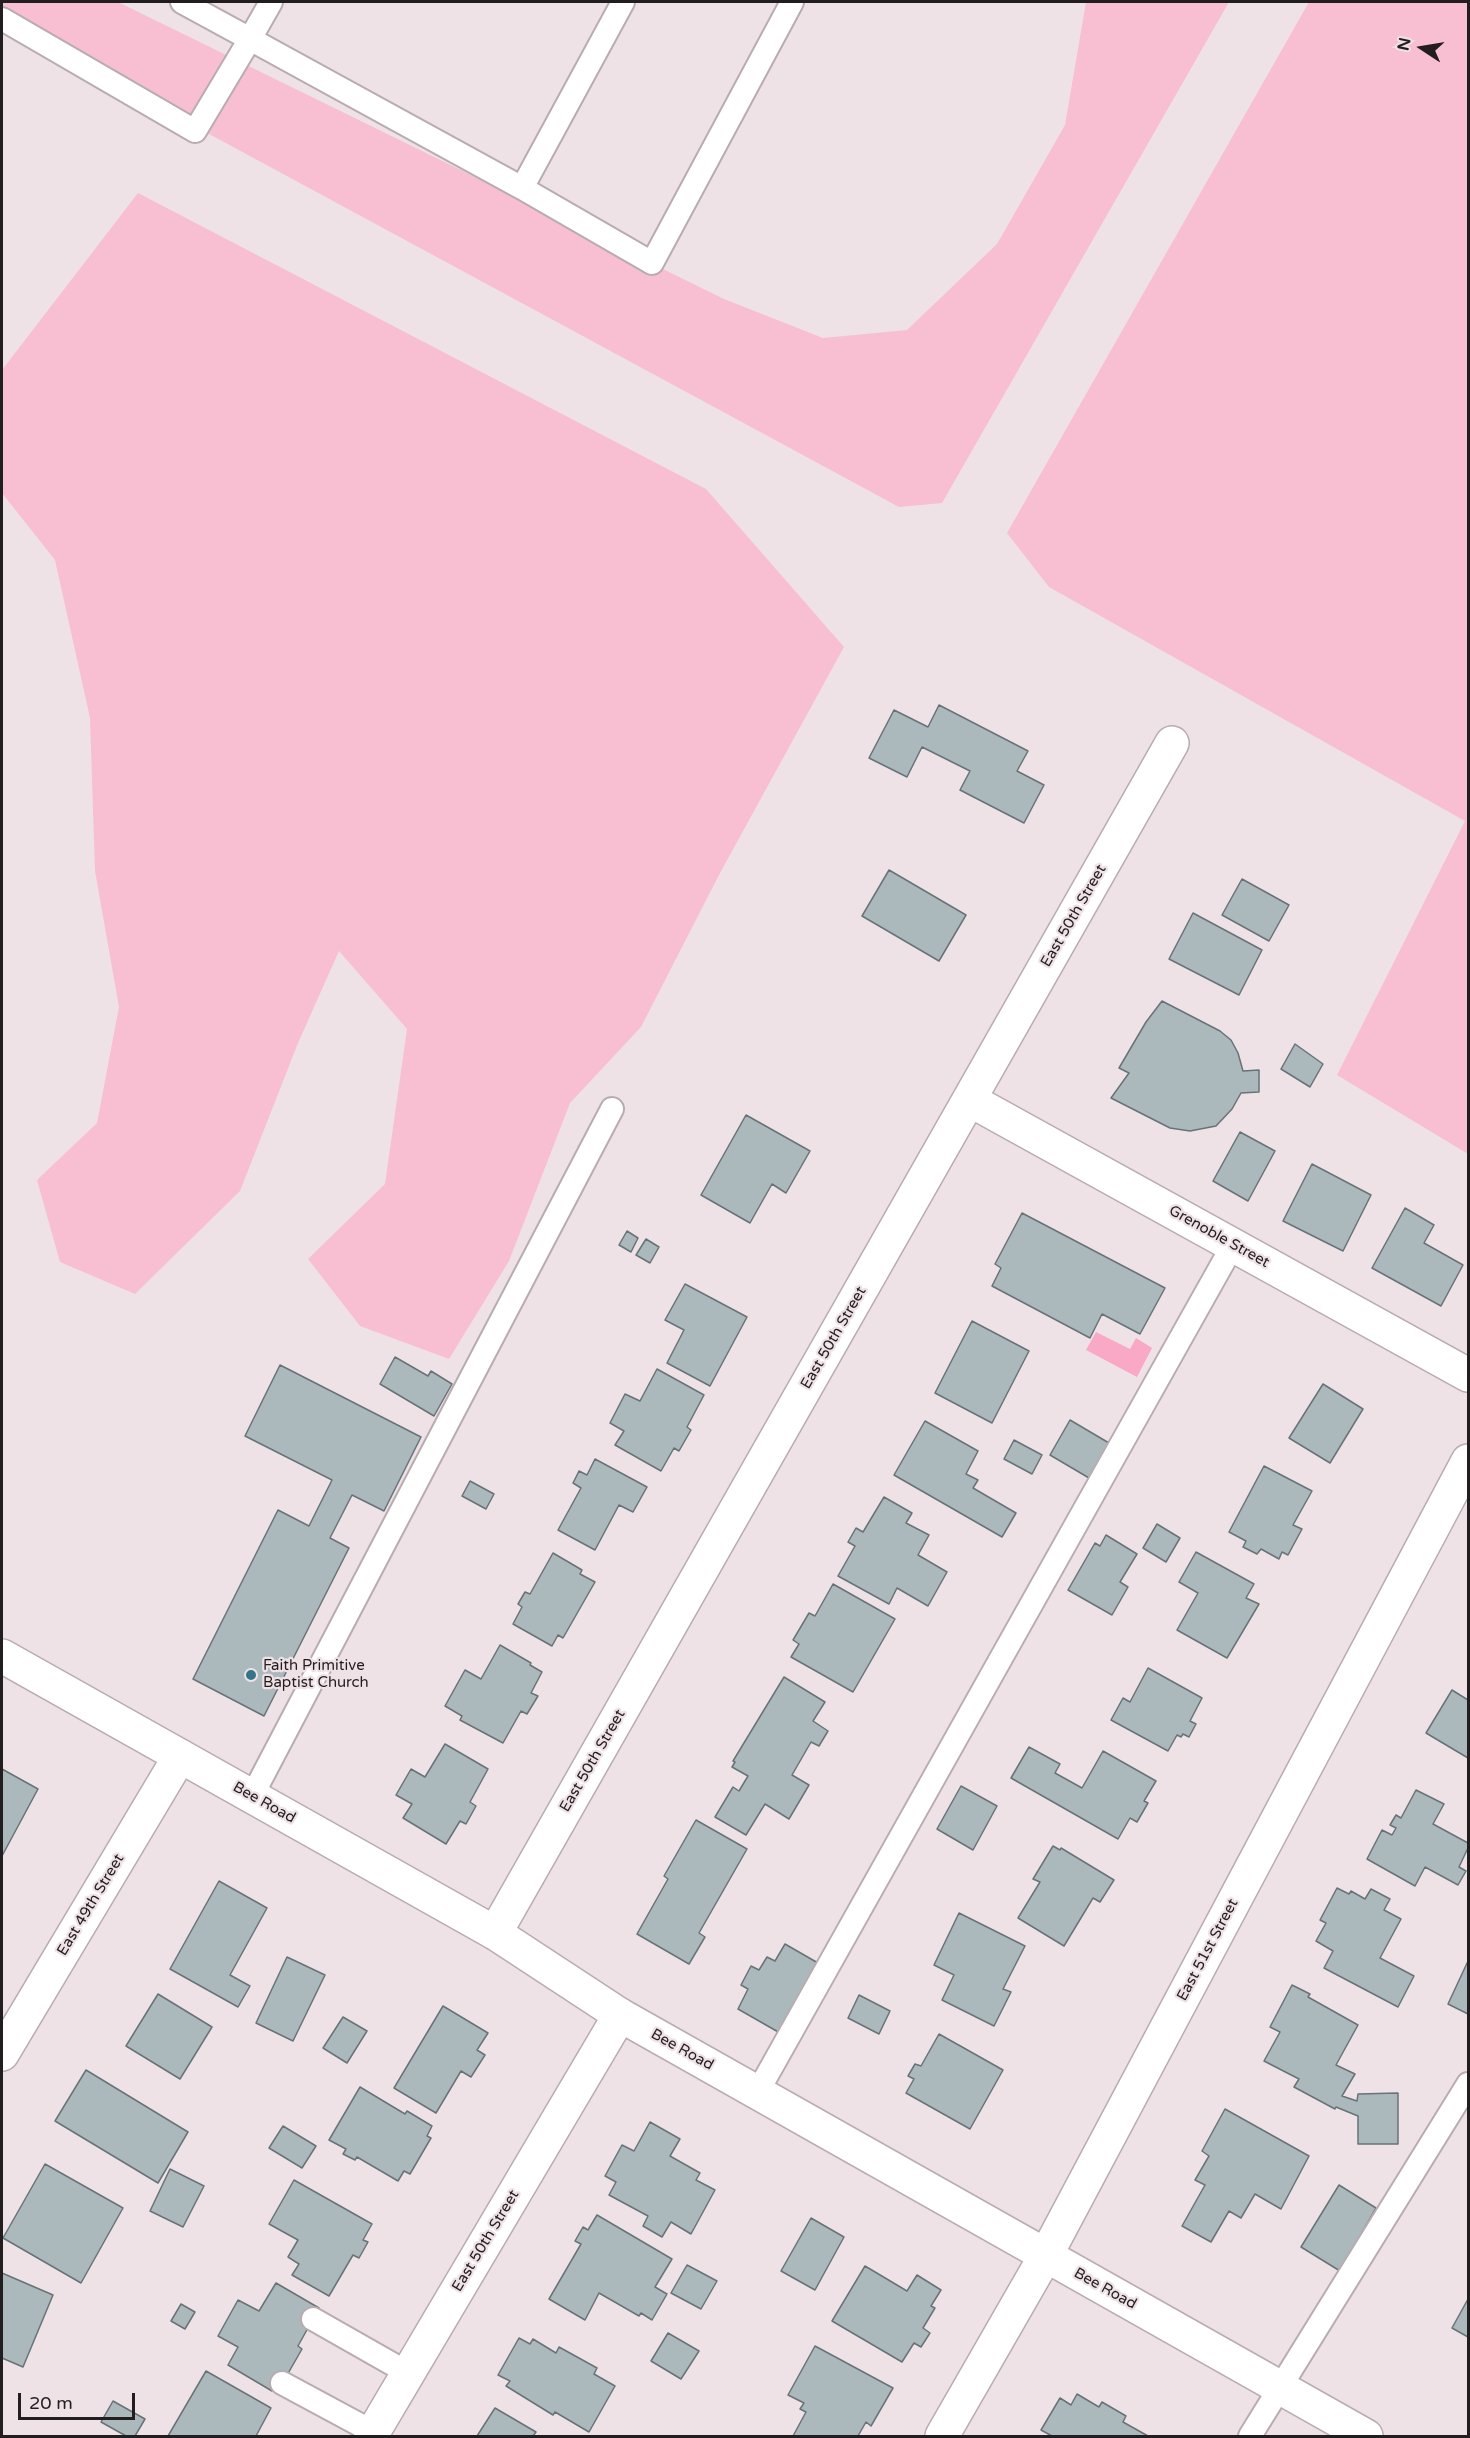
<!DOCTYPE html>
<html>
<head>
<meta charset="utf-8">
<style>
	body { margin:0 }
	#map { position:relative; width:1470px; height:2438px; overflow:hidden; background:#efe2e6; font-family:"Varela Round",sans-serif }
	canvas { display:block }
	.frame { position:absolute; inset:0; border:3px solid #221d1e; pointer-events:none }
	.north { position:absolute; left:1392px; top:18px; width:60px; height:60px; -webkit-text-stroke:4px #efe2e6; paint-order:stroke; rotate:282deg; font-size:16px; font-weight:700; line-height:24px; text-align:center; color:#221d1e }
	.north::after { content:''; display:block; margin:auto; width:21px; height:27px; background:#221d1e; clip-path:polygon(50% 0,100% 100%,50% 72%,0 100%) }
	.scale { position:absolute; left:18px; top:2393px; width:117px; height:27px; box-sizing:border-box; border:3px solid #221d1e; border-top:0; padding-left:8px; font-size:18px; line-height:21px; white-space:nowrap; color:#221d1e; -webkit-text-stroke:4px #efe2e6; paint-order:stroke }
</style>
</head>
<body>
<div id="map">
<canvas width="1470" height="2438"></canvas>
<div class="frame"></div>
<div class="north">N</div>
<div class="scale">20 m</div>
</div>
<script>
const context = document.querySelector('canvas').getContext('2d');
context.lineJoin = 'round';
function fillPath(path, color) {
  context.fillStyle = color;
  context.fill(path, 'evenodd');
}
function trace(path, color, width, dash) {
  context.strokeStyle = color;
  context.lineWidth = width;
  context.lineCap = dash ? 'butt' : 'round';
  context.setLineDash(dash || []);
  context.stroke(path);
}
function label(font, color, halo, rows, align = 'center') {
  context.font = font + ' "Varela Round",sans-serif';
  context.lineWidth = 4.5;
  context.setLineDash([]);
  context.textBaseline = 'middle';
  context.strokeStyle = halo;
  context.fillStyle = color;
  for (const [text, x, y, turn = 0] of rows) {
    context.save();
    context.translate(x, y);
    context.rotate((+turn || 0) * Math.PI / 180);
    context.textAlign = isNaN(turn) ? turn : align;
    if (halo) context.strokeText(text, 0, 0);
    context.fillText(text, 0, 0);
    context.restore();
  }
}
const green = new Path2D(`
	M2,2H118L724,299L823,338L907,330L997,244L1065,125L1086,2H1229L942,503L899,507L2,22Z
	M1309,2H1468V1154L1337,1075L1465,821L1049,587L1007,533Z
	M138,193L706,489L844,647L720,873L641,1027L570,1103L509,1261L449,1359L360,1326L308,1259L385,1184L407,1029L339,951L298,1043L240,1191L135,1294L60,1262L37,1180L97,1123L119,1007L95,871L90,718L55,560L2,493V370Z`);
const water = new Path2D(`
	M1096,1332L1130,1349L1136,1338L1152,1348L1137,1377L1086,1350Z`);
const building = new Path2D(`
	M939,705L1028,751L1017,771L1044,785L1024,823L960,790L970,771L922,747L907,777L869,758L894,710L928,727Z
	M889,870L966,915L939,961L862,916Z
	M1242,879L1289,905L1269,941L1222,915Z
	M1193,913L1262,950L1239,995L1169,959Z
	M1162,1001L1220,1031L1231,1040L1238,1053L1243,1071L1259,1070V1092L1241,1093L1232,1109L1216,1126L1190,1131L1170,1128L1111,1098L1129,1073L1119,1068L1146,1022Z
	M1295,1044L1323,1064L1310,1087L1281,1069Z
	M746,1115L810,1151L786,1193L772,1184L750,1223L701,1195Z
	M1240,1132L1275,1151L1248,1201L1213,1181Z
	M1312,1164L1371,1195L1343,1251L1283,1221Z
	M1405,1208L1434,1225L1424,1243L1463,1265L1441,1306L1372,1268Z
	M1022,1213L1165,1288L1140,1334L1102,1314L1090,1338L992,1286L1001,1268L995,1264Z
	M627,1231L638,1238L631,1252L619,1245Z
	M646,1239L659,1247L650,1263L636,1255Z
	M685,1284L747,1317L710,1386L667,1363L684,1330L665,1320Z
	M972,1321L1029,1351L992,1423L935,1393Z
	M395,1357L428,1376L431,1371L452,1384L434,1416L380,1384Z
	M280,1365L421,1437L384,1511L352,1495L330,1538L349,1548L264,1716L193,1679L278,1510L309,1526L332,1480L245,1436Z
	M657,1369L704,1395L687,1427L691,1430L679,1451L674,1448L661,1471L615,1445L624,1431L610,1423L625,1394L640,1401Z
	M1323,1384L1363,1409L1330,1463L1289,1438Z
	M1070,1420L1109,1443L1089,1478L1050,1455Z
	M925,1421L978,1451L966,1474L978,1480L973,1488L1016,1513L1002,1537L894,1475Z
	M1014,1440L1042,1455L1032,1474L1004,1459Z
	M595,1459L647,1487L633,1512L619,1505L595,1550L558,1530L581,1488L573,1483L579,1471L587,1475Z
	M1264,1466L1312,1491L1293,1525L1302,1529L1288,1555L1282,1552L1279,1559L1261,1549L1257,1554L1243,1547L1246,1541L1229,1532Z
	M470,1481L494,1494L486,1509L462,1496Z
	M884,1497L912,1513L906,1523L929,1535L918,1555L947,1572L928,1606L897,1588L889,1604L838,1576L855,1546L848,1542L856,1528L863,1532Z
	M1157,1524L1180,1538L1166,1562L1143,1548Z
	M1106,1535L1137,1554L1120,1582L1128,1587L1112,1615L1068,1590L1095,1543L1100,1546Z
	M1196,1552L1254,1584L1246,1598L1259,1604L1227,1658L1177,1630L1198,1593L1179,1582Z
	M553,1553L582,1570L580,1574L595,1582L563,1638L558,1635L552,1646L513,1624L522,1607L518,1604L525,1592L530,1594Z
	M833,1584L895,1619L853,1692L791,1657L799,1644L793,1640L809,1613L815,1616Z
	M500,1645L531,1663L530,1665L542,1672L531,1693L538,1696L527,1714L521,1711L503,1743L460,1720L462,1716L445,1706L465,1670L481,1679Z
	M1148,1668L1202,1698L1190,1721L1196,1724L1189,1737L1183,1734L1181,1737L1177,1735L1168,1751L1111,1720L1123,1698L1130,1702Z
	M784,1677L825,1702L813,1721L828,1731L819,1746L811,1742L792,1775L809,1785L789,1819L765,1804L746,1835L715,1817L733,1787L739,1791L748,1776L732,1767L735,1762L733,1761Z
	M1452,1690L1468,1700V1758L1426,1733Z
	M445,1744L488,1769L470,1802L476,1806L466,1824L460,1821L446,1844L403,1818L412,1804L396,1795L411,1769L425,1777Z
	M1029,1747L1060,1764L1055,1773L1082,1788L1103,1751L1156,1781L1144,1801L1148,1803L1137,1822L1130,1818L1118,1839L1011,1778Z
	M2,1769L38,1789L2,1856Z
	M961,1786L997,1806L973,1850L937,1829Z
	M1416,1790L1444,1804L1433,1824L1468,1843V1848L1459,1867L1466,1871L1458,1885L1425,1867L1415,1886L1367,1859L1382,1830L1392,1835L1396,1828L1390,1825L1396,1815L1401,1818Z
	M696,1820L747,1849L699,1933L705,1937L689,1964L637,1934L668,1879L664,1876Z
	M1053,1846L1060,1850L1061,1848L1114,1880L1100,1902L1093,1898L1064,1946L1018,1918L1040,1882L1033,1879Z
	M219,1881L267,1908L230,1975L250,1986L238,2007L170,1969Z
	M1337,1888L1349,1894L1351,1891L1365,1899L1371,1889L1390,1899L1384,1910L1401,1919L1380,1958L1414,1976L1398,2007L1324,1968L1333,1951L1316,1941L1326,1923L1320,1920Z
	M959,1913L1025,1946L1003,1989L1011,1992L994,2026L942,2000L954,1975L934,1965Z
	M785,1944L818,1963L780,2033L738,2009L748,1989L741,1985L751,1966L759,1970L767,1957L775,1961Z
	M287,1957L325,1975L293,2041L256,2023Z
	M1468,1961V2014L1448,2004Z
	M1292,1985L1310,1994L1308,1997L1358,2025L1336,2065L1355,2074L1342,2096L1357,2101L1358,2094L1398,2093V2144H1358V2116L1336,2107L1335,2109L1294,2087L1299,2079L1264,2061L1280,2032L1270,2027Z
	M158,1994L212,2027L180,2079L126,2046Z
	M859,1995L890,2011L879,2034L848,2018Z
	M443,2006L488,2033L477,2050L485,2055L471,2077L461,2071L436,2113L394,2088Z
	M343,2017L367,2031L347,2063L323,2048Z
	M939,2034L1003,2070L970,2129L906,2093L914,2079L908,2076L915,2064L921,2066Z
	M86,2070L188,2132L158,2183L55,2121Z
	M360,2087L405,2114L407,2111L432,2126L427,2136L431,2138L410,2174L404,2171L398,2181L357,2157L355,2160L343,2154L346,2149L329,2140Z
	M1225,2109L1309,2156L1281,2209L1255,2194L1241,2218L1229,2211L1211,2242L1182,2226L1205,2185L1195,2180L1209,2156L1202,2151Z
	M650,2122L680,2139L670,2156L700,2173L696,2180L715,2190L691,2234L671,2222L662,2237L643,2226L648,2216L609,2195L616,2182L605,2176L622,2145L634,2151Z
	M283,2126L316,2146L302,2168L269,2148Z
	M45,2164L123,2208L81,2283L3,2238Z
	M170,2169L204,2186L183,2227L150,2211Z
	M294,2180L372,2224L363,2240L368,2242L359,2258L353,2255L329,2296L292,2275L299,2264L288,2257L298,2240L269,2224Z
	M1339,2185L1376,2208L1340,2271L1301,2247Z
	M597,2215L672,2259L655,2287L667,2294L652,2320L641,2313L639,2316L599,2293L585,2320L549,2299L581,2244L575,2241L583,2227L588,2230Z
	M811,2218L844,2237L815,2290L781,2271Z
	M687,2265L717,2281L701,2309L671,2293Z
	M865,2266L907,2291L917,2275L941,2290L931,2306L935,2308L923,2328L930,2333L921,2347L914,2343L902,2362L832,2321Z
	M2,2273L53,2295L23,2367L2,2358Z
	M276,2283L319,2308L298,2346L302,2349L278,2391L274,2388L272,2391L228,2365L238,2347L218,2336L238,2300L259,2311Z
	M1468,2299V2337L1452,2328Z
	M181,2304L195,2312L185,2329L171,2321Z
	M668,2333L699,2351L681,2379L651,2361Z
	M519,2338L530,2344L533,2339L556,2353L559,2347L597,2368L594,2374L615,2386L589,2432L555,2412L553,2415L506,2386L510,2381L498,2375Z
	M815,2346L893,2388L871,2426L866,2422L858,2436H793L806,2412L800,2409L804,2403L788,2395Z
	M206,2371L271,2408L256,2436H168Z
	M1077,2394L1099,2407L1102,2402L1126,2416L1123,2422L1148,2436H1052L1041,2430L1060,2398L1071,2405Z
	M113,2401L145,2419L135,2436H126L101,2422Z
	M495,2408L536,2432L533,2436H477Z`);
const service = new Path2D(`
	M182,2L250,39L271,2
	M2,19L195,131L250,39L522,188L652,263L792,2
	M522,188L623,2
	M252,1796L612,1109
	M757,2093L1233,1245
	M313,2319L408,2373
	M282,2383L373,2432
	M1250,2436L1468,2084`);
const minor = new Path2D(`
	M970,1100L1468,1375
	M495,1933L1172,743
	M2,2054L180,1756
	M371,2436L620,2015
	M942,2436L1046,2255L1468,1461`);
const secondary = new Path2D(`
	M2,1656L495,1933L620,2015L1366,2436`);
const markers = [
	[251,1675,6,"#327586"]
];
const streetNames = [
	["East 50th Street",1074,916,-60],
	["Grenoble Street",1219,1237,29],
	["East 50th Street",834,1338,-60],
	["East 50th Street",593,1761,-60],
	["Bee Road",264,1803,29],
	["East 49th Street",91,1905,-59],
	["East 51st Street",1208,1950,-62],
	["Bee Road",682,2050,29],
	["East 50th Street",486,2241,-59],
	["Bee Road",1105,2289,29]
];
const poiNames = [
	["Faith Primitive",263,1666],
	["Baptist Church",263,1683]
];
fillPath(green, '#f8bed2');
fillPath(water, '#f9a8c5');
fillPath(building, '#abb8bc');
trace(building, '#677377', 1.5);
trace(service, '#b9acb0', 26);
trace(minor, '#b9acb0', 36);
trace(secondary, '#b9acb0', 36);
trace(service, '#fff', 22);
trace(minor, '#fff', 33);
trace(secondary, '#fff', 33);
for (const [x, y, r, color] of markers) {
  const dot = new Path2D();
  dot.arc(x, y, r, 0, 2 * Math.PI);
  context.fillStyle = color;
  context.fill(dot);
  trace(dot, '#efe2e6', 2);
}
label('15px', '#221d1e', '#efe2e6', streetNames);
label('15px', '#221d1e', '#efe2e6', poiNames, 'left');
</script>
</body>
</html>
